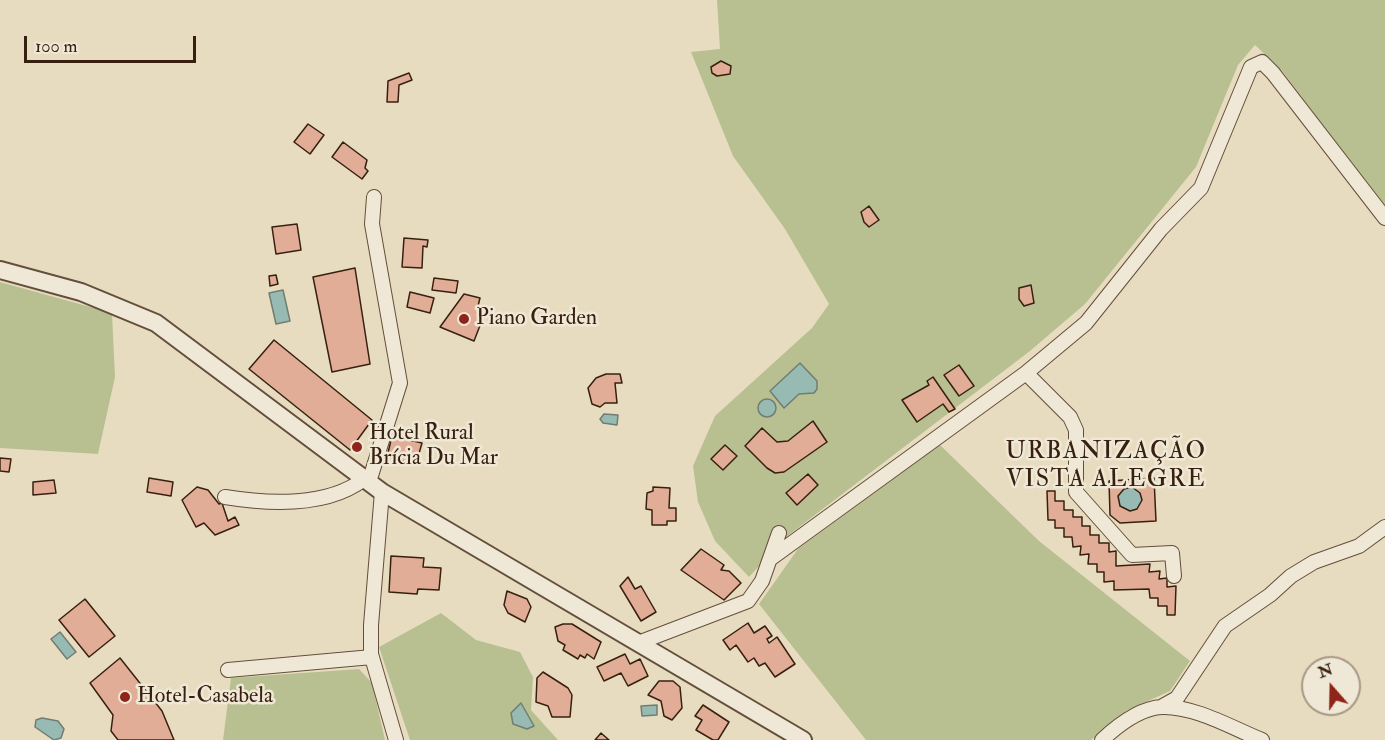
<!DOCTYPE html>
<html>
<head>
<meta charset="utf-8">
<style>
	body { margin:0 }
	#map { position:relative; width:1385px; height:740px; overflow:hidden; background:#e8dcc0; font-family:"IM FELL Double Pica",serif }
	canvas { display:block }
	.north { position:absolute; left:1301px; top:656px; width:60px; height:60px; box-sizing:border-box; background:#f0e8d6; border:2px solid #a69886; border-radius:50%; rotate:340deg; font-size:16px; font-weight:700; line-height:24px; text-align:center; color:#37200f }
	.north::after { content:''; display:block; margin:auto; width:21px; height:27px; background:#8f2418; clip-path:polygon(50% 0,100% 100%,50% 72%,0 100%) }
	.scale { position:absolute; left:24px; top:36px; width:172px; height:27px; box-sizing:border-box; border:3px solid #37200f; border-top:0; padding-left:8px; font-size:18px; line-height:21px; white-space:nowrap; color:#37200f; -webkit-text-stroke:4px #f0e8d6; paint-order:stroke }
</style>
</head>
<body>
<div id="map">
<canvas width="1385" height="740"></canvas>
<div class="north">N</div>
<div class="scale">100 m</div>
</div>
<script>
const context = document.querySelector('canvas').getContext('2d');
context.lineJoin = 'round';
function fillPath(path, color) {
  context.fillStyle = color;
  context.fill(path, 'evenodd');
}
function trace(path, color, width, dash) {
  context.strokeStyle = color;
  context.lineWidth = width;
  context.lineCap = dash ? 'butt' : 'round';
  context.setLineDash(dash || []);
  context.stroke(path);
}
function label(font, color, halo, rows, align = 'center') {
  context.font = font + ' "IM FELL Double Pica",serif';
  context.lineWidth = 5;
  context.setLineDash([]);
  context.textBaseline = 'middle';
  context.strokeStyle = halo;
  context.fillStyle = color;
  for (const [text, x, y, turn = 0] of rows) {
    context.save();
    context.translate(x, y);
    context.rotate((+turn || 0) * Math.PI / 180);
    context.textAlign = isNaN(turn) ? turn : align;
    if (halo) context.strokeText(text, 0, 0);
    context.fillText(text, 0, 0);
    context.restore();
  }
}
const green = new Path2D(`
	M717,0H1385V208L1283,72L1255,45L1238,65L1196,167L1085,304L1030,351L786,537L749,577L715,541L698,502L693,466L715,416L812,328L829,304L785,229L733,156L691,52L720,49Z
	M0,282L112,313L115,377L98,454L0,448Z
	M940,445L1039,541L1190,661L1170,691L1126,711L1091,740H866L759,604L798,549Z
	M441,613L476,640L520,652L533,677L531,710L558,740H410L379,647Z
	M359,669L372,683L385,740H223L231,678Z`);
const water = new Path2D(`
	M283,290L290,321L276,324L269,293Z
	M800,363L817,381V389L814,393L799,394L784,408L770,391Z
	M758 408a9 9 0 1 1 18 0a9 9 0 1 1-18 0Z
	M604,414L618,415L617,425L603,423L600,419Z
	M1118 499a12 12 0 1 1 24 0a12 12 0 1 1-24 0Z
	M60,632L76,652L67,659L51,639Z
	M521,703L534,726L527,729L513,724L511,713Z
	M657,705V715L642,716L641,706Z
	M42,718L58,721L64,729L61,738L54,740L35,727L36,720Z`);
const building = new Path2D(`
	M721,61L731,66L730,74L717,76L712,73L711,67Z
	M409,73L412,80L399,85L398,102H387L388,81Z
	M308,124L324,135L310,154L294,142Z
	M343,142L367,160L365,168L368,171L362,179L332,157Z
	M869,206L879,220L869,227L864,222L861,212Z
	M297,224L301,250L276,254L272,227Z
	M404,238L428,240L427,247L423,246L422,268L402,267Z
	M355,268L370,364L332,372L313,277Z
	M276,275L278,284L270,286L269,276Z
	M434,278L458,281L456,293L432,290Z
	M1031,285L1034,303L1024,306L1019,299V288Z
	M410,292L434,298L430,313L407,307Z
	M464,294L480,298L478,306L486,310L474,341L440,327Z
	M274,340L372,420L350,450L249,369Z
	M959,365L974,386L959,396L944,375Z
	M606,374H620L622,383H615L617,403H605L600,407L592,404L588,388L596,378Z
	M933,377L955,409L949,412L943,404L917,422L902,400L929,385L927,381Z
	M813,421L827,442L784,472L775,473L767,468L745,446L762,428L777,442L788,441Z
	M392,436L422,443L416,464L387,457Z
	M725,445L737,456L723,470L711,459Z
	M0,458L11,459L9,472L0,471Z
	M808,474L818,485L797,505L786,493Z
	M149,478L173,482L171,496L147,492Z
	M1154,478L1156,521L1120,523L1110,515L1109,481ZM1132,487L1140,493L1142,500L1137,509L1130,511L1120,506L1118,496L1124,489Z
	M54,480L56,493L33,495V482Z
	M197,487L208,490L219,504L222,503L228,521L235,517L239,525L215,535L204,523L196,527L182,500Z
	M653,487L670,488L669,508H676V521H667V525H652V510L646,509L647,493L653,491Z
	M1047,491H1055V501H1064V510H1073V517H1082V526H1090V535H1099V543H1109V552L1116,551V566L1150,564L1149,572L1160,571L1159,579L1167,578V587L1176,586L1175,615H1167V606H1158V598H1150L1149,589L1114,590V581L1104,582V572H1097V564H1088L1089,554L1080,555L1081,546L1073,547L1072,537H1064V528H1055V520H1048Z
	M701,549L724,565L721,570L729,571L741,583L724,600L681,570Z
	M391,556L424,558L423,567L441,568L439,590L418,589L417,594L389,592Z
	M628,577L635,589L641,586L656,612L641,621L620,586Z
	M507,591L527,599L531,607L525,622L508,613L504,605Z
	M85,599L115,636L89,657L59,620Z
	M748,623L754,633L765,626L772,636L767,639L769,643L777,637L795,664L775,677L765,663L759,666L754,658L748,662L736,645L730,650L723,640Z
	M563,624H572L601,642L594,659L587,654L585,658L580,655L578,659L563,650L565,645L558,641L555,627Z
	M625,654L630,664L640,659L648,676L628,686L621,673L604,681L597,667Z
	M120,658L162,711L174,740H118L111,731L113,715L90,683Z
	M543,672L568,688L572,695L570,717H552L548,706L536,702L537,678Z
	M659,681H673L680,687L682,708L672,720L664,716L661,701L648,695Z
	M703,705L729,722L718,740H713L696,730L702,720L695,716Z
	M601,733L609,740H595Z`);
const minor = new Path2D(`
	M1026,373L1070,417L1076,430V492L1132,555L1172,553L1174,576
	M369,482L400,383L372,224L374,197
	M382,492L371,625V654L396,740
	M225,497C268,504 328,507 364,479
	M770,559L1026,373L1086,323L1161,229L1201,188L1251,67L1262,62L1273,73L1385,218
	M638,643L748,601L762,581L779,533
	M228,670L372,657
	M1161,707L1177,698L1225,626L1270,595L1291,576L1314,562L1359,546L1385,527
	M1102,740C1117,726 1140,708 1162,707C1195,706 1232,728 1262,740`);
const tertiary = new Path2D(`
	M0,270L81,292L156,323L382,492L803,740`);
const markers = [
	[464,319,6,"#8f2418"],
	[357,447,6,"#8f2418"],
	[125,697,6,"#8f2418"]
];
const poiNames = [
	["Piano Garden",476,319],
	["Hotel Rural",369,434],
	["Brícia Du Mar",369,459],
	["Hotel-Casabela",137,697]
];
const neighbourhoodNames = [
	["URBANIZAÇÃO",1106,453],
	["VISTA ALEGRE",1106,481]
];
fillPath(green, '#b8c091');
fillPath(water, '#97bbb3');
trace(water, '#717d71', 1.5);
fillPath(building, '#e1ad97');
trace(building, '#37200f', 1.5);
trace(minor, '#634f3b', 16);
trace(tertiary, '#634f3b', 20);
trace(minor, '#f0e8d6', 14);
trace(tertiary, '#f0e8d6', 16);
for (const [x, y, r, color] of markers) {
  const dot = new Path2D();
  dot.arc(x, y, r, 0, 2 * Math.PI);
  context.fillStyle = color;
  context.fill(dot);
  trace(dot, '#f0e8d6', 2);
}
label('22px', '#37200f', '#f0e8d6', poiNames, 'left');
context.letterSpacing = '1.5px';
label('24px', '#37200f', '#f0e8d6', neighbourhoodNames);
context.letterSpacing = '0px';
</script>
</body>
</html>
